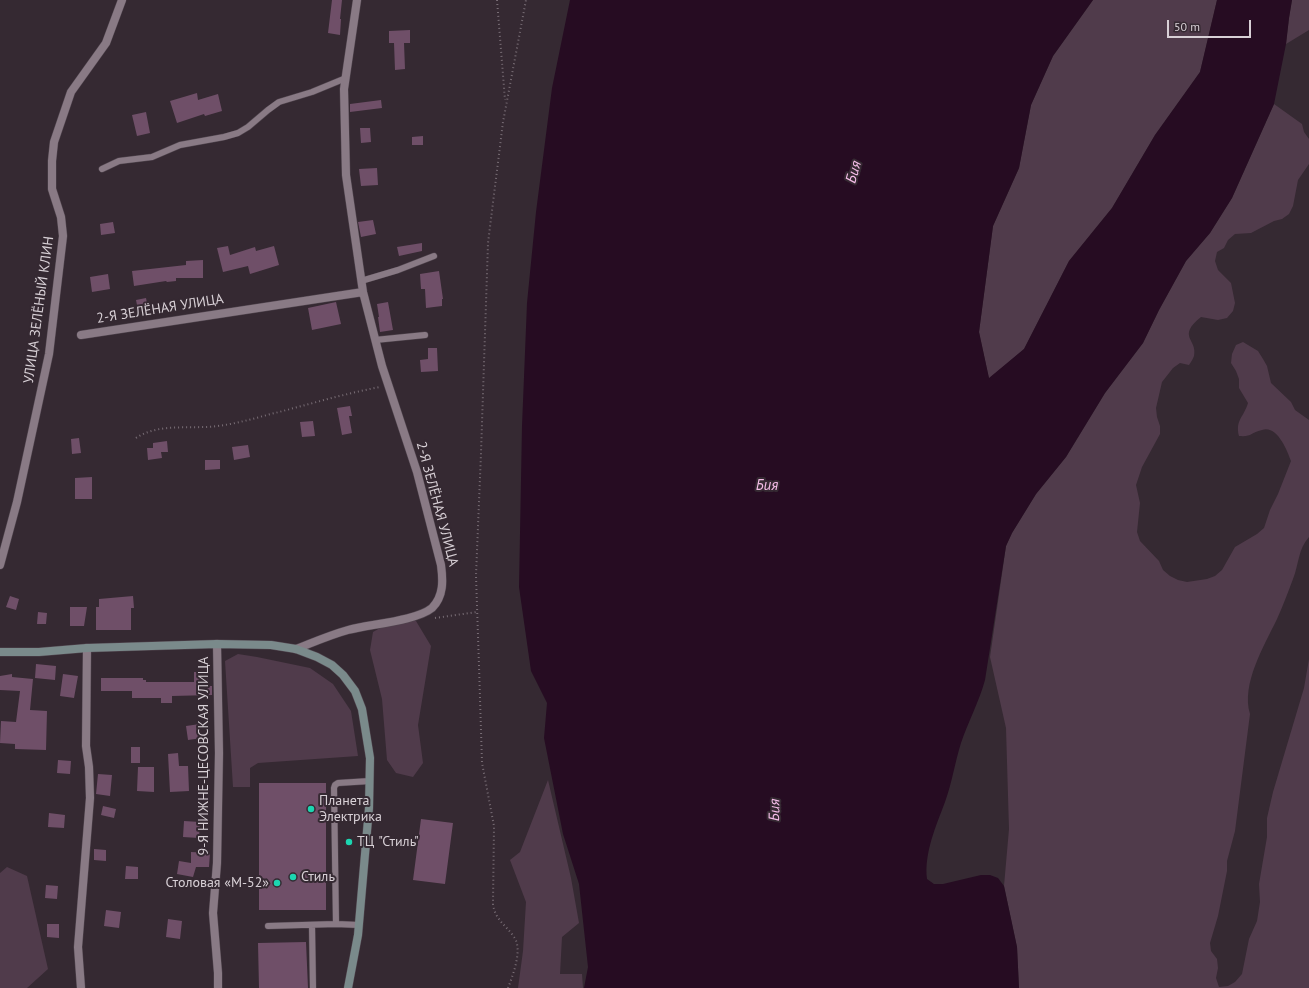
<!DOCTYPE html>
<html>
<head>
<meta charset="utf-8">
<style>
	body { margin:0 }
	#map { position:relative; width:1309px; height:988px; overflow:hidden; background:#352932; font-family:"PT Sans",sans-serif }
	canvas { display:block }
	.scale { position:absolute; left:1167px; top:20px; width:84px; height:18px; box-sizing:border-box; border:2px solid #d8d0d6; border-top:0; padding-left:5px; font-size:12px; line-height:14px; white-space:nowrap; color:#d8d0d6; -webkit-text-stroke:3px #352932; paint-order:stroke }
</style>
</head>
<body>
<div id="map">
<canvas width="1309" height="988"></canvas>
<div class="scale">50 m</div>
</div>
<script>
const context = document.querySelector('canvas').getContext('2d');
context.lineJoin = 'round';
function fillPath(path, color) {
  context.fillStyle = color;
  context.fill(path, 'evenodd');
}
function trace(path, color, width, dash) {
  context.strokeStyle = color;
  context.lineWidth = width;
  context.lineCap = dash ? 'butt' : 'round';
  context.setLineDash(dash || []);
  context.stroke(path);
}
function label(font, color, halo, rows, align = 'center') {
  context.font = font + ' "PT Sans",sans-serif';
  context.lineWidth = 4;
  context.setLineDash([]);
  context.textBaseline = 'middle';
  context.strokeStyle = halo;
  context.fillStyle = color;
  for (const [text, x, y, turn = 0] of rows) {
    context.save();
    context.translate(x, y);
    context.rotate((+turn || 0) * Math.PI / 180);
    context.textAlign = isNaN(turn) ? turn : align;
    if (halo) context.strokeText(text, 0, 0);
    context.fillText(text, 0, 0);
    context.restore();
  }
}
const green = new Path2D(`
	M1093,0H1217L1200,72L1155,135L1112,208L1069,261L1024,349L989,379L979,332L993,226L1019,168L1031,105L1053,56Z
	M1292,0H1309V30L1286,44L1289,18Z
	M1274,104L1302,124L1304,132L1309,139V164L1298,180L1293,206L1289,214L1282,219L1274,221L1251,233L1235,234L1228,240L1224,248L1217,252L1215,261L1218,270L1231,283L1235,303L1233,311L1227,318L1218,320L1201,317C1176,337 1198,339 1194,356C1193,359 1191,362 1189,365L1180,363L1173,368L1162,382L1156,408L1157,417L1160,426V434L1142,467L1136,485L1140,503L1137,532L1140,541L1159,561L1163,570L1170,576L1178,580L1187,582L1207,579L1215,576L1222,570L1235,547L1257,534L1264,528L1270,510L1278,494L1291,461C1287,450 1277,425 1262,430C1250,433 1252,437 1239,436C1235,420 1244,417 1248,403L1239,388V379L1236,371L1231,363L1232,354L1236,345L1243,342L1258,351L1263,359L1267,366L1271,383L1291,402L1295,410L1309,420V537C1298,549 1299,564 1293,579C1288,592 1283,606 1277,619C1264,646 1241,684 1250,714L1235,831L1227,861V871L1218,916L1210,943L1211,951L1217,959L1218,968L1216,978L1219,987L1228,986L1235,982L1242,974L1249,939L1257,921L1260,902L1259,884L1267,837V818L1273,792L1304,688L1309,659V988H1019L1017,947L1004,886L1009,829L1006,728L990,657L1006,546L1012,533L1036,494L1066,457L1105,393L1143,343L1159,310L1186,261L1210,233L1232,198Z
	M394,620L416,621L431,646L418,725L423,763L413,777L396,773L387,760L382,699L370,650L373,632Z
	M238,654L257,657L310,668L333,684L351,711L358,756L258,763L250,768V787H233L225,661Z
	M548,780L571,878L579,923L562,937L560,974H582L583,988H518L523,951L526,902L510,860L520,852Z
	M7,867L27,876L48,969L27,988H0V873Z`);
const water = new Path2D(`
	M570,0H1093L1053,56L1031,105L1019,168L993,226L979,332L989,378L1024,349L1069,261L1112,208L1155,135L1200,72L1217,0H1292L1289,18L1286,44L1274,104L1232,198L1210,233L1186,261L1159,310L1143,343L1105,393L1066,457L1036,494L1012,533L1006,546L985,680C979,702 968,722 961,743C955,762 952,783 945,802C936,826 924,853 927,879L934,884H943L981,875H990L998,878L1004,886L1017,947L1019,988H584L588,967L579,884L563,834L544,738L547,703L531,671L519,587L522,426L527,303L536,212L552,88Z`);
const building = new Path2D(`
	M332,0H342L340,19H341L340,35L328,33Z
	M410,30V43H404L405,69L395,70L394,43H389V31Z
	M197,93L198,100L218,94L222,111L205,116L204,114L177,123L170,101Z
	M381,100L382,108L350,112V104Z
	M146,112L150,133L137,136L132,115Z
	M360,128H370L371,142L361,143Z
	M423,136V145H412V137Z
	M377,168L378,185L361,186L359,169Z
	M373,220L376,234L361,237L358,222Z
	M113,222L115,233L101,235L100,224Z
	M422,243V251L399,256L397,247Z
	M228,246L230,255L255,247L256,251L274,246L279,265L250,274L248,266L223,272L217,248Z
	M203,260V278H176V281L167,282L166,281L134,286L132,271L186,265V261Z
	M439,271L443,299H442V306L426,308L425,289H421L420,274Z
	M108,274L110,289L92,292L90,277Z
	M146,298L148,308L138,310L136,300Z
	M336,302L341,324L312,330L308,308Z
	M388,302L393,330L380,332L378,317H379L377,304Z
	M428,348H437L438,371L421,372L420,360L428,359Z
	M350,406L352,416H349L352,433L342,435L337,408Z
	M313,421L315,436L302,437L300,422Z
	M79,438L81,453L72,454L71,439Z
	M167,441L168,452H161L162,458L148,460L147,448H153V443Z
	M248,445L250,457L234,460L232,447Z
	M205,460H220V469L205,470Z
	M92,477V499H75V478Z
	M10,596L19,599L16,610L6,607Z
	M133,596L134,608H131V630H96V607H99V599Z
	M70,607H87L84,626H70Z
	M38,612L47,613L46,624H37Z
	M36,664L56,666L55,680L35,678Z
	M194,672H208L207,686H212V695L172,696V703H161V698H132V691H101V678H143V680H146V682H194Z
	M12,674V677L33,679L30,710L47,711L46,750L15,749V744L0,743L1,721L16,722L20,691L0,690V676Z
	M63,674L78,676L74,698L60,696Z
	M200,724L202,738L188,740L186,726Z
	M131,747H140V763H131Z
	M178,753L179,766H188L189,791L170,792L168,754Z
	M58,760L71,761L70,774L57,773Z
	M138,767H154V792L137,791Z
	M98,774L112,775L110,796L96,794Z
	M259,783H326V910H259Z
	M103,806L116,809L114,818L101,815Z
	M49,813L65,815L64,828L48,827Z
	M421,819L453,823L445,884L413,880Z
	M184,821L200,822L199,838L183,837Z
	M94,849L106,850V861L94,860Z
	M191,852L210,853L209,867H196L193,877L177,874L179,861L191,863Z
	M126,866L138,867V879H125Z
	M46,885L58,886L57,899L45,898Z
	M106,910L121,912L119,928L104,926Z
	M168,919L182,921L180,939L166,937Z
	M47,924H59V938L47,937Z
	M306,942L308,988H259L258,943Z`);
const path = new Path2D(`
	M497,0L505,100
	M136,438C156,425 179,428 202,427C225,427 248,420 271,414C307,405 343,394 380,387
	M435,618L477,612
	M508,988C513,975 523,949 514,937C506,925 495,920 493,904L494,826L482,763L479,666L476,576L481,453L488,243L503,122L526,0`);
const lane = new Path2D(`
	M102,169L119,161L152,157L180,145L224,137L238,133L248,127L268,110L279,102L312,92L346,78
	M361,281L398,270L434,256
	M375,340L425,335
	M312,925L313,988
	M359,925L336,924L334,788L335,785L338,783L370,781
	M268,926L336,924`);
const street = new Path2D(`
	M81,335L363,292
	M0,565L17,502L49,354L63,236L61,217L52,189V161L54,142L71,92L106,43L122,0
	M217,644L219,753L217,863L213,913L218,973V988
	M296,649C314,642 330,635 348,630C370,624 416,621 432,608C444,596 443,580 441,565L417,472L382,366L363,292L346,175L344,89L357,0
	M81,988L78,947L90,798L89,767L86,746L87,648`);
const secondary = new Path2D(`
	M0,652H39L87,648L217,644L271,645L296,649L317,657L332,665L343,675L355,691L362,709L370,758L369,808L358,935L348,988`);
const markers = [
	[311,809,4,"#1cd5b1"],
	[349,842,4,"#1cd5b1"],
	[293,877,4,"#1cd5b1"],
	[277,883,4,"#1cd5b1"]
];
const streetNames = [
	["2-Я ЗЕЛЁНАЯ УЛИЦА",160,309,-9],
	["УЛИЦА ЗЕЛЁНЫЙ КЛИН",39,310,-82],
	["2-Я ЗЕЛЁНАЯ УЛИЦА",437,504,75],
	["9-Я НИЖНЕ-ЦЕСОВСКАЯ УЛИЦА",204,756,-90]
];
const poiNames = [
	["Планета",319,801],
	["Электрика",319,817],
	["ТЦ \"Стиль\"",357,842],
	["Стиль",301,877],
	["Столовая «М-52»",269,883,"right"]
];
const waterNames = [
	["Бия",854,172,-74],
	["Бия",767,486],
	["Бия",775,810,-89]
];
fillPath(green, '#503b4b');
fillPath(water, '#260c22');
fillPath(building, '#6f4f68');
trace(lane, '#51464f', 7);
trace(street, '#51464f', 9);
trace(secondary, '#51464f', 9);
trace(path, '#786d75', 2, [1, 3]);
trace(lane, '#897a85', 6);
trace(street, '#897a85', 8);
trace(secondary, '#7a8a8b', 8);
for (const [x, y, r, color] of markers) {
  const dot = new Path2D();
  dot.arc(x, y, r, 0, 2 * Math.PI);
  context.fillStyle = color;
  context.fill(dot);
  trace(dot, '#352932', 1.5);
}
label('14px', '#d8d0d6', '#352932', streetNames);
label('14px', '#d8d0d6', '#352932', poiNames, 'left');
label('italic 15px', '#f4bce7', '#352932', waterNames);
</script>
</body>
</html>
